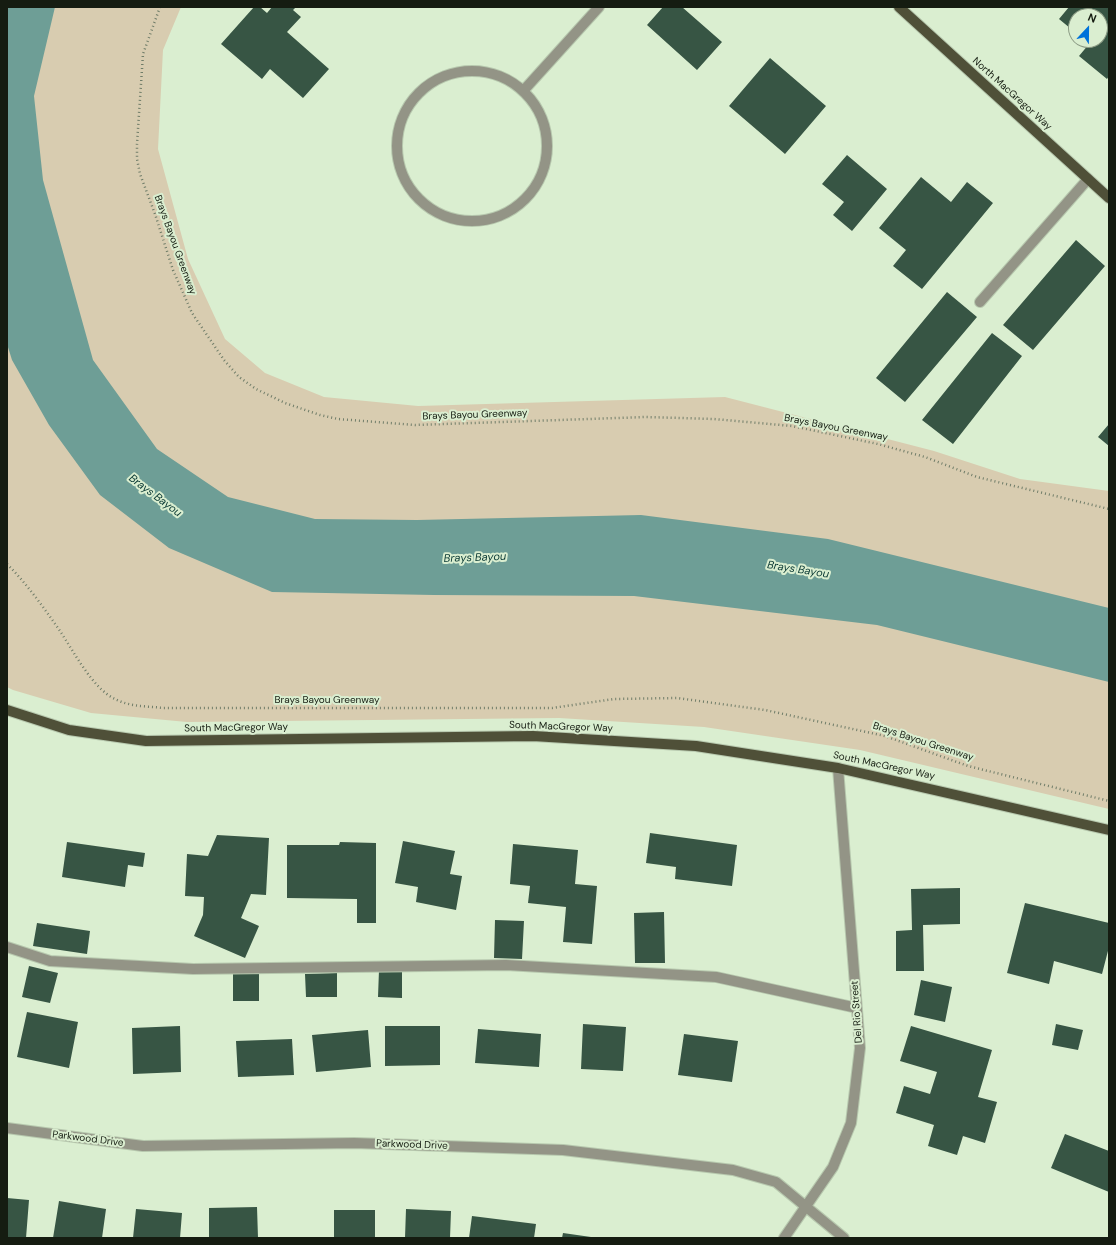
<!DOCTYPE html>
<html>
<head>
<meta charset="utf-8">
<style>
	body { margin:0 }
	#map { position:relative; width:1116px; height:1245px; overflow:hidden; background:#daeed0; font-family:"DM Sans",sans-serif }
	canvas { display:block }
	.frame { position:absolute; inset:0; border:8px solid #151c11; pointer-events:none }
	.north { position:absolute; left:1068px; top:8px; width:40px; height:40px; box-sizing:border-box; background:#daeed0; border:1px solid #8b9a84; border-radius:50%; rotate:22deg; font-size:11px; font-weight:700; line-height:16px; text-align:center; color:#151c11 }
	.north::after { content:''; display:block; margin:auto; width:14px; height:18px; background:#0073da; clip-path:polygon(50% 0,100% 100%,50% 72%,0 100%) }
</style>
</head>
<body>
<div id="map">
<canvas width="1116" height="1245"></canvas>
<div class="frame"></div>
<div class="north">N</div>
</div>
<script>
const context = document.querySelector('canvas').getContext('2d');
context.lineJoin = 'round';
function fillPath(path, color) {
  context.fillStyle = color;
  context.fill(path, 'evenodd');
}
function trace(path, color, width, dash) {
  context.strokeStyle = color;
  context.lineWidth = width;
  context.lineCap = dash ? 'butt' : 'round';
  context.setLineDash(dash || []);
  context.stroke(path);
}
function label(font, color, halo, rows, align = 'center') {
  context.font = font + ' "DM Sans",sans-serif';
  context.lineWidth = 4;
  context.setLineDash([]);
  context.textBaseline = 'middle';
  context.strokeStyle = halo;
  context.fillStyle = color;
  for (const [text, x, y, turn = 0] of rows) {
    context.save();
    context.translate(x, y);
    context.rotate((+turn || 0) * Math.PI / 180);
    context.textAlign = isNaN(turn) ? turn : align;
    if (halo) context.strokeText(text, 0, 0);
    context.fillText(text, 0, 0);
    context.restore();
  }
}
const green = new Path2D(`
	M7,7H181L163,50L158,149L188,259L225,339L265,373L324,397L418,406L725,397L934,451L1020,479L1109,491V809L860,750L704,727L559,718L187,722L91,713L13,690L7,687Z`);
const water = new Path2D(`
	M7,7H55L34,96L43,180L93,360L157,449L228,497L315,519L417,520L641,515L828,539L1109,608V682L877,625L634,596L434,595L272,592L169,548L100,495L49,425L12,360L7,344Z`);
const building = new Path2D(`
	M254,7H260L267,13L272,7H296L293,10L301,17L287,32L329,69L303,98L270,69L262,79L221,44Z
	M663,7H682L722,42L697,70L647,25Z
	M1069,7H1109V76L1107,79L1079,56L1089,44L1085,40H1100V16H1076V33L1059,19Z
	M770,58L826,106L785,154L729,106Z
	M847,155L887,189L852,231L833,215L844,202L822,184Z
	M921,177L951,202L967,182L993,203L922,289L893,266L906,250L879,228Z
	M1076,240L1105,266L1033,350L1003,325Z
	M947,292L977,317L905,402L876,378Z
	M992,333L1022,356L953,444L922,420Z
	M1109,424V446L1098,437Z
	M650,833L737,845L732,886L675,879L676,867L646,863Z
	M217,835L269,838L266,895L251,894L241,918L259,926L245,958L194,936L203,915L204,897L185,896L187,854L208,856Z
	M403,841L455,851L450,874L462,876L456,910L416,902L418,887L395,883Z
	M67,842L145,853L143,867L128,865L125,887L62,877Z
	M340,842L376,843V923H357V899L287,898V845H339Z
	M513,844L578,850L575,884L597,886L592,944L563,942L566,907L528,903L530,886L510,884Z
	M960,888V924L923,925L924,971H896V931L912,930L911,889Z
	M1025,903L1109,923V947L1102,974L1054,961L1049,984L1007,973Z
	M664,912L665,963H635L634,913Z
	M495,920L524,921L522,959L494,958Z
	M37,923L90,931L87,954L33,946Z
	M29,966L58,973L50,1003L22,997Z
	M379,970L402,971V998L378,997Z
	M337,973V997H306L305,974Z
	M233,974H259V1001H233Z
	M921,980L952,987L945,1022L914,1015Z
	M27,1012L78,1022L69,1068L17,1057Z
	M583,1024L626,1027L623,1071L581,1069Z
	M1056,1024L1083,1030L1078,1050L1052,1045Z
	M180,1026L181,1072L133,1074L132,1028Z
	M385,1026H440V1065L385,1066Z
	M911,1026L992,1050L978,1097L997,1102L985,1143L963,1136L957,1155L928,1146L934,1125L896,1113L904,1086L930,1094L937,1072L900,1061Z
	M478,1029L541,1034L539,1067L475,1063Z
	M368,1030L371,1067L316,1072L312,1035Z
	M684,1034L738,1041L732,1082L678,1075Z
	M292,1039L294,1075L238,1077L236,1041Z
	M1065,1134L1109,1151V1192L1051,1168Z
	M7,1198L29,1200L26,1238H7Z
	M59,1201L106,1209L102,1238H53Z
	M257,1207L258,1238H209V1208Z
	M136,1209L182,1213L180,1238H133Z
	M406,1209L451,1211L450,1238H405Z
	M334,1210H375V1238H334Z
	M472,1216L536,1224L534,1238H469Z
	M563,1233L591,1237V1238H562Z`);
const path = new Path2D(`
	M160,7L143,54L137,144V159L140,174L155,214L173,270L192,313L224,360L239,377L256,389L285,403L320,415L338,419L415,425L646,417L714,419L792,426L878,444L925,457L977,477L1109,509
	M7,564C27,584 44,608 60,631C74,652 93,689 115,699C130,707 147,706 163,708H552L614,699L677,698L765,710L885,736L968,766L1109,801`);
const minor = new Path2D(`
	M397 146a75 75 0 1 1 150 0a75 75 0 1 1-150 0Z
	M524,90L599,7
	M980,302L1088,179
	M7,947L50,961L193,969L506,965L716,977L857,1008
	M7,1128L143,1146L354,1143L563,1150L733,1170L776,1182L844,1238
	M784,1238L833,1167L851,1123L860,1048L838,768`);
const major = new Path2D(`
	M899,7L1109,198
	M7,710L69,730L146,741L533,736L696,746L838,768L1109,830`);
const streetNames = [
	["North MacGregor Way",1012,94,42],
	["Brays Bayou Greenway",175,245,70],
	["Brays Bayou Greenway",475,415,-2],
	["Brays Bayou Greenway",836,428,11],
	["Brays Bayou Greenway",327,700],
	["South MacGregor Way",561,727,2],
	["South MacGregor Way",236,728,-1],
	["Brays Bayou Greenway",923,742,18],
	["South MacGregor Way",884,766,12],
	["Del Rio Street",857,1012,-94],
	["Parkwood Drive",88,1139,7],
	["Parkwood Drive",412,1145,2]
];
const waterNames = [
	["Brays Bayou",155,496,37],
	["Brays Bayou",475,558,-2],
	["Brays Bayou",798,570,9]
];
fillPath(green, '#d8ccb0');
fillPath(water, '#6e9e96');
fillPath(building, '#375544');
trace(minor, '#b7c8ae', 12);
trace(major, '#b7c8ae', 12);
trace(path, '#707d69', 2.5, [1, 3]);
trace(minor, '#939486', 10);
trace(major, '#4f5038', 10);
label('10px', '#151c11', '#daeed0', streetNames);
label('italic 11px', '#073631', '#daeed0', waterNames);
</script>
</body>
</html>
